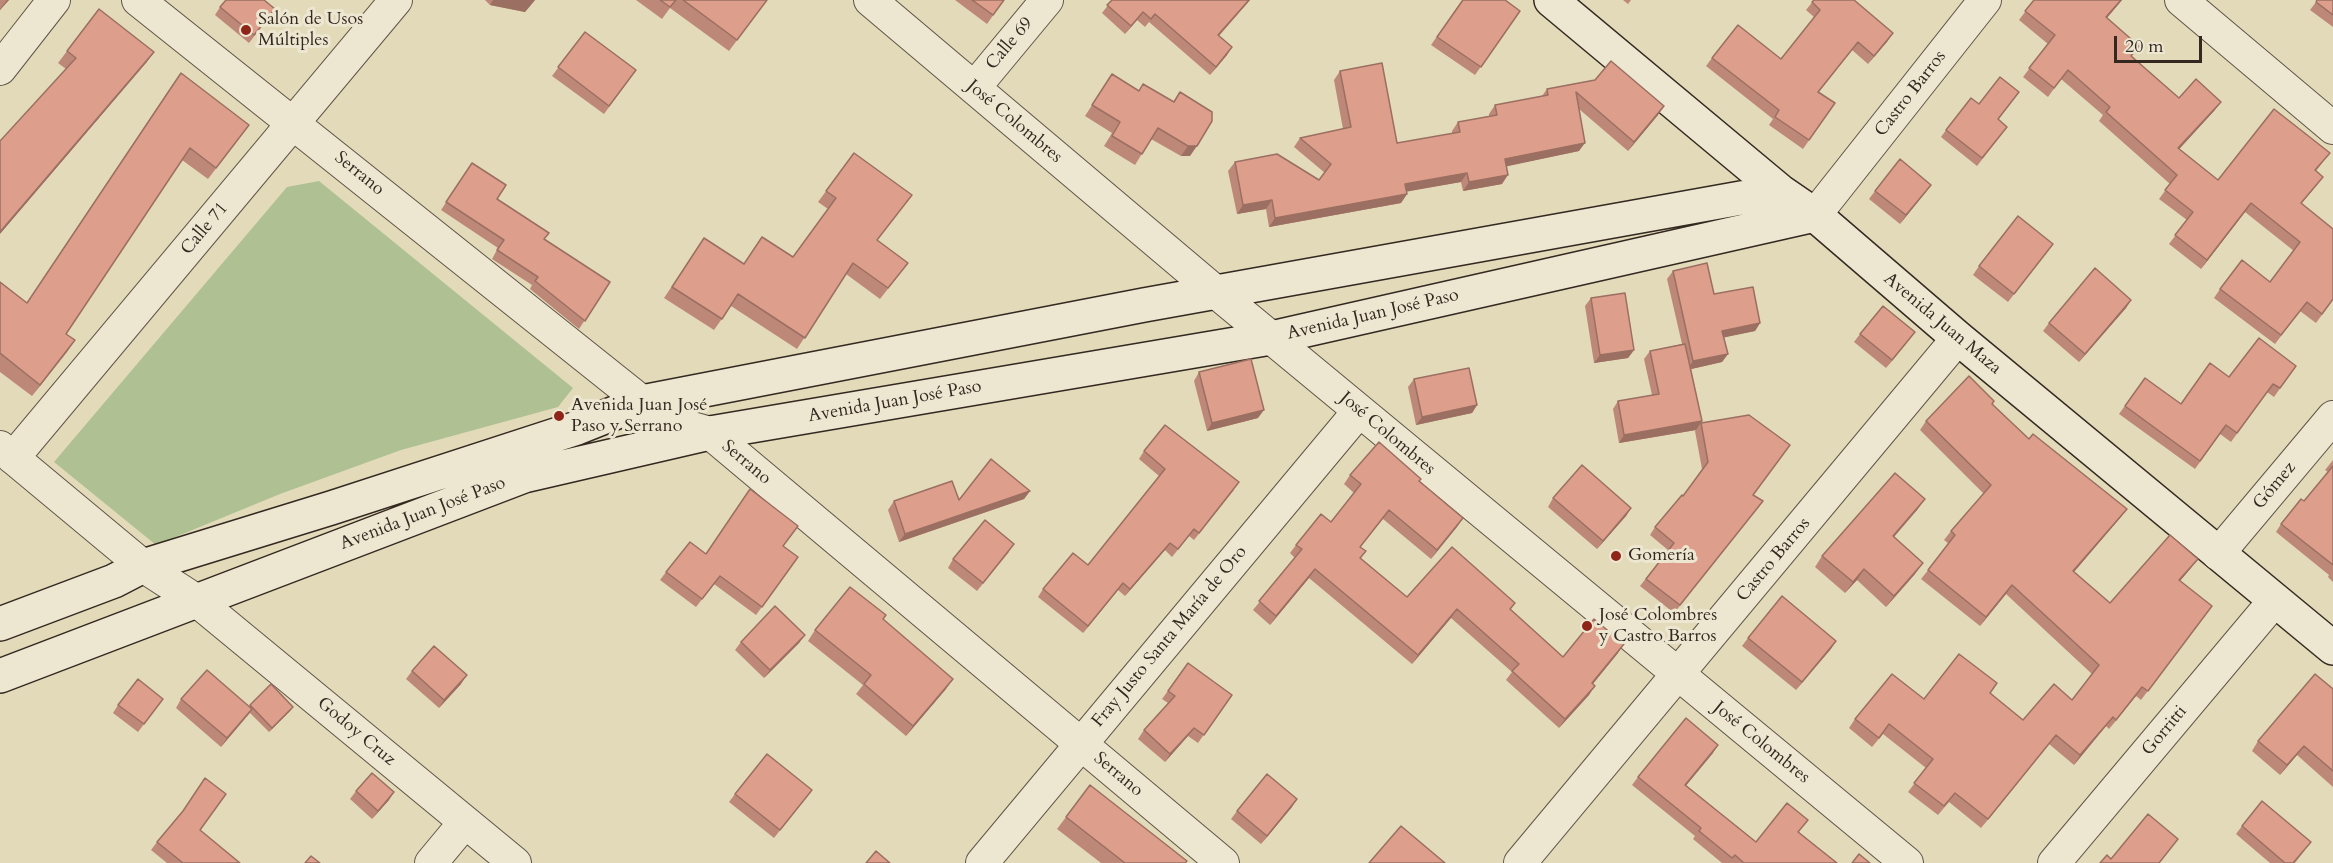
<!DOCTYPE html>
<html>
<head>
<meta charset="utf-8">
<style>
	body { margin:0 }
	#map { position:relative; width:2333px; height:863px; overflow:hidden; background:#e3daba; font-family:Cardo,serif }
	canvas { display:block }
	.scale { position:absolute; left:2114px; top:36px; width:88px; height:27px; box-sizing:border-box; border:3px solid #342921; border-top:0; padding-left:8px; font-size:18px; line-height:21px; white-space:nowrap; color:#342921; -webkit-text-stroke:4px #ede7d2; paint-order:stroke }
</style>
</head>
<body>
<div id="map">
<canvas width="2333" height="863"></canvas>
<div class="scale">20 m</div>
</div>
<script>
const context = document.querySelector('canvas').getContext('2d');
context.lineJoin = 'round';
function fillPath(path, color) {
  context.fillStyle = color;
  context.fill(path, 'evenodd');
}
function trace(path, color, width, dash) {
  context.strokeStyle = color;
  context.lineWidth = width;
  context.lineCap = dash ? 'butt' : 'round';
  context.setLineDash(dash || []);
  context.stroke(path);
}
function label(font, color, halo, rows, align = 'center') {
  context.font = font + ' Cardo,serif';
  context.lineWidth = 6;
  context.setLineDash([]);
  context.textBaseline = 'middle';
  context.strokeStyle = halo;
  context.fillStyle = color;
  for (const [text, x, y, turn = 0] of rows) {
    context.save();
    context.translate(x, y);
    context.rotate((+turn || 0) * Math.PI / 180);
    context.textAlign = isNaN(turn) ? turn : align;
    if (halo) context.strokeText(text, 0, 0);
    context.fillText(text, 0, 0);
    context.restore();
  }
}
const green = new Path2D(`
	M319,181L573,388L558,407L401,450L280,494L156,545L54,462L287,187Z`);
const minor = new Path2D(`
	M138,0L666,421L710,433L1223,863
	M870,0L1217,293L1907,863
	M2181,0L2333,128
	M0,69L54,0
	M974,88L1047,0
	M1815,215L1985,0
	M0,447L143,566L197,601L515,863
	M13,458L396,0
	M2218,554L2333,417
	M431,863L465,822
	M982,863L1359,411
	M1520,863L1958,338
	M2054,863L2275,600`);
const secondary = new Path2D(`
	M1551,0L1780,191L1815,215L1958,338L2333,648
	M0,624L114,581L143,566L331,508L577,428L642,402L1144,305L1780,191
	M0,676L524,476L710,433L1271,338L1815,215`);
const wall = new Path2D(`
	M0,0H9L0,10Z
	M485,0H535L525,12L490,5Z
	M636,0H767L729,51L670,8L662,19Z
	M955,0H1004L987,24Z
	M1112,0H1250L1219,36L1227,55L1210,75L1149,22L1145,27L1137,20L1125,34L1102,13Z
	M1462,0L1520,11L1475,75L1431,45Z
	M1623,0H1631L1628,4Z
	M1814,0L1893,33L1868,64L1852,50L1819,92L1835,103L1803,149L1769,125L1773,119L1706,66L1712,58L1781,59L1814,17L1806,10Z
	M2034,0H2122L2107,18L2132,56L2179,98L2221,102L2214,111L2179,149L2218,180L2323,162L2316,171L2323,177L2301,204L2333,300L2316,323L2300,311L2275,344L2214,298L2220,289L2270,282L2294,251L2245,212L2201,269L2169,244L2187,220L2159,199L2170,184L2099,121L2103,115L2061,79L2048,97L2023,77L2048,44L2019,20Z
	M2333,0V27L2310,10L2316,2Z
	M220,7L269,17L249,43L215,15Z
	M585,32L636,70L604,114L552,76Z
	M67,51L154,52L146,63L66,69L58,63Z
	M1340,71L1397,143L1452,134V131L1458,122L1489,117V114L1495,105L1542,96L1547,89L1595,80L1658,115L1628,151L1579,109V151L1506,166L1502,184L1463,191L1461,182L1407,191V194L1401,203L1269,227L1266,209L1237,214L1228,171L1235,162L1319,180L1325,173L1294,147L1300,138L1343,129L1334,80Z
	M1112,74L1138,91L1143,84L1173,102L1180,92L1190,156H1181L1151,139L1135,165L1104,146L1112,133L1085,116Z
	M173,84L240,137L208,179L182,160L66,334L75,340L32,396L0,372V282L27,303Z
	M2019,92L1998,120L2002,134L1977,166L1941,137L1946,130L1979,104Z
	M854,153L878,241L908,263L880,299L846,274L797,349L731,306L714,330L664,298L704,238L744,264L762,237L793,257L828,209L818,202Z
	M472,163L497,199L544,239L610,282L579,329L530,289L532,285L492,259L498,248L441,210Z
	M1931,185L1900,224L1869,199L1875,191Z
	M2047,252L2008,302L1973,275L1979,266Z
	M1673,271L1714,294L1760,323L1755,331L1724,337L1728,354L1722,362L1691,369L1702,421L1701,423L1753,495L1763,501L1674,613L1640,586L1668,550L1650,535L1655,527L1683,496L1702,469L1695,431L1696,430L1619,443L1613,409L1618,401L1652,395L1644,359L1650,351L1682,344L1667,279Z
	M1591,298L1634,350L1628,358L1594,363L1585,306Z
	M2131,300L2126,308L2079,362L2043,331L2049,323Z
	M1860,334L1909,340L1886,368L1854,342Z
	M2296,366L2274,397L2267,392L2231,442L2220,434L2195,469L2119,414L2145,378L2181,404L2229,377Z
	M1199,372L1258,418L1207,431L1194,381Z
	M1414,379L1477,405L1472,413L1416,425L1408,387Z
	M1994,401L1992,404L2029,439L2127,509L2120,518L2074,572L2110,603L2191,568L2180,581L2212,606L2141,700L2136,696L2109,729L2106,726L2074,765L2049,744L1981,828L1949,802L1938,815L1908,792L1926,768L1883,734L1872,747L1849,728L1855,719L1924,699L1990,693L2023,720L2072,700L2092,674L2006,594L1980,626L1921,579L1949,544L1944,540L1951,531L1984,494L1920,430L1926,421Z
	M1144,451L1234,490L1194,540L1189,536L1172,557L1165,550L1125,596L1118,590L1083,633L1038,597L1043,589L1088,565L1159,476L1139,459Z
	M2333,460V582L2328,577L2329,575L2276,532L2281,524L2304,501L2328,472L2325,470Z
	M1350,475L1419,481L1463,518L1431,559L1383,519L1360,547L1366,551L1361,558L1407,597L1510,610L1563,657L1618,653L1593,684L1589,695L1559,728L1506,680L1512,672L1451,618L1412,664L1309,578L1270,625L1253,610L1295,558L1290,553L1296,545L1331,522L1354,493L1344,484Z
	M1030,491L1024,499L899,542L888,510L894,501L959,500Z
	M1553,498L1631,508L1626,516L1597,549L1548,507Z
	M1925,499L1917,510L1894,537L1915,574L1886,607L1857,580L1845,593L1815,567L1822,556Z
	M783,546L798,557L756,615L714,584L696,607L660,580L666,572L705,554Z
	M1009,552L977,591L948,568L953,559Z
	M883,619L946,689L906,736L856,694L863,685L808,641L815,630Z
	M805,635L799,643L764,678L735,650L741,642Z
	M1748,638L1836,641L1796,690L1742,646Z
	M1188,663L1232,695L1198,743L1188,736L1165,762L1138,739L1144,730L1168,703L1162,699Z
	M412,671L461,684L439,708L406,679Z
	M271,684L293,707L290,711L269,732L250,713L221,747L176,708L181,699L249,707Z
	M2333,689V787L2297,755L2280,775L2252,751L2258,741Z
	M163,699L138,732L113,713L118,705Z
	M1713,753L1686,785L1756,842L1799,832L1837,863H1722L1693,839L1695,836L1632,785L1638,777Z
	M812,790L774,838L729,802L735,794Z
	M356,791L389,800L372,819L350,799Z
	M1292,807L1261,844L1231,819L1237,811Z
	M1066,817L1186,863H1101L1057,829Z
	M2242,826L2305,850L2295,863H2270L2236,834Z
	M200,831L240,863H167L151,850L157,842Z`);
const shadedWall = new Path2D(`
	M7,0H9L0,10V9Z
	M493,0H535L525,12L490,5Z
	M1249,0H1250L1212,43L1218,35Z
	M2121,0H2122L2100,26L2106,17Z
	M1143,12L1137,20L1125,34L1131,26Z
	M1893,33L1887,42L1868,64L1874,56Z
	M1232,47L1227,55L1210,75L1216,67Z
	M154,52L146,63L0,234V232Z
	M2221,102L2214,111L2172,157L2178,148Z
	M1664,106L1658,115L1628,151L1634,142Z
	M1585,143L1579,151L1499,168L1505,159Z
	M1188,146H1197L1190,156H1181Z
	M1467,173L1461,182L1399,193L1405,184Z
	M1508,175L1502,184L1463,191L1469,182Z
	M2323,177L2316,186L2294,212L2301,203Z
	M1931,185L1925,193L1900,224L1906,215Z
	M1407,194L1401,203L1269,227L1275,218Z
	M1272,200L1266,209L1237,214L1243,205Z
	M2251,203L2245,212L2201,269L2207,260Z
	M2131,300L2126,308L2079,362L2085,354Z
	M1760,323L1755,331L1717,339L1722,331Z
	M1915,332L1909,340L1886,368L1892,360Z
	M75,340L67,352L32,396L40,385Z
	M1634,350L1628,358L1594,363L1600,355Z
	M1728,354L1722,362L1687,370L1693,361Z
	M1477,405L1472,413L1416,425L1422,417Z
	M1264,410L1258,418L1207,431L1212,423Z
	M1702,421L1696,430L1619,443L1624,435Z
	M1030,491L1024,499L899,542L905,534Z
	M1925,499L1917,510L1885,547L1893,536Z
	M1763,501L1757,509L1674,613L1680,605Z
	M1631,508L1626,516L1597,549L1603,541Z
	M2127,509L2120,518L2067,580L2073,571Z
	M1463,518L1457,527L1431,559L1437,550Z
	M1170,543L1165,550L1125,596L1130,589Z
	M2198,559L2191,568L2173,589L2179,580Z
	M1923,563L1915,574L1886,607L1894,596Z
	M1315,569L1309,578L1270,625L1276,616Z
	M1864,569L1857,580L1845,593L1853,582Z
	M1123,583L1118,590L1083,633L1088,626Z
	M2012,585L2006,594L1980,626L1986,617Z
	M1457,609L1451,618L1412,664L1418,655Z
	M805,635L799,643L764,678L770,670Z
	M1836,641L1831,649L1796,690L1802,682Z
	M1624,644L1618,653L1586,692L1592,683Z
	M467,675L461,684L439,708L444,700Z
	M953,679L946,689L906,736L913,726Z
	M1595,686L1589,695L1559,728L1565,719Z
	M2142,687L2136,696L2109,729L2116,720Z
	M293,707L290,711L269,732L272,728Z
	M252,709L246,717L221,747L227,738Z
	M2113,717L2106,726L2074,765L2080,755Z
	M1194,728L1188,736L1165,762L1170,754Z
	M2056,735L2049,744L1981,828L1988,819Z
	M1718,745L1713,753L1680,793L1685,785Z
	M2304,746L2297,755L2280,775L2287,765Z
	M394,792L389,800L372,819L378,811Z
	M1297,799L1292,807L1261,844L1267,836Z`);
const building = new Path2D(`
	M226,0H264L275,9L254,35L220,7Z
	M660,0H676L670,7Z
	M683,0H767L737,40Z
	M972,0H1004L993,15Z
	M1112,0H1249L1218,35L1232,47L1216,67L1155,14L1151,19L1143,12L1131,26L1107,5Z
	M1463,0H1505L1520,11L1481,67L1437,37Z
	M1814,0H1854L1893,33L1874,56L1858,42L1818,92L1835,103L1809,140L1775,117L1779,110L1712,58L1738,25L1781,59L1820,10L1812,2Z
	M2034,0H2121L2106,17L2139,46L2131,56L2179,98L2196,79L2221,102L2178,148L2218,180L2274,109L2330,153L2315,170L2323,177L2301,203L2333,229V299L2322,314L2307,302L2281,335L2220,289L2242,260L2270,282L2300,242L2251,203L2207,260L2175,235L2193,212L2165,190L2177,175L2106,112L2110,107L2068,70L2054,88L2029,68L2055,35L2025,11Z
	M2317,0H2333V15L2316,2Z
	M99,9L154,52L0,232V141L76,58L67,51Z
	M585,32L636,70L609,106L558,67Z
	M1611,61L1664,106L1634,142L1576,92L1585,143L1505,159L1508,175L1469,182L1467,173L1405,184L1407,194L1275,218L1272,200L1243,205L1235,162L1277,154L1319,180L1331,164L1300,138L1351,127L1340,71L1382,63L1397,143L1460,132L1458,122L1497,115L1495,105L1548,95L1547,89L1595,80Z
	M181,73L249,125L216,168L190,148L66,334L75,340L40,385L0,353V282L27,303Z
	M1112,74L1139,91L1143,84L1174,102L1180,92L1212,112V121L1197,146H1188L1158,128L1142,154L1112,136L1120,122L1092,105Z
	M2000,77L2019,92L1998,119L2007,127L1982,158L1946,130L1971,98L1979,104Z
	M854,153L912,195L877,240L908,263L888,288L853,263L805,338L738,294L722,319L672,287L704,238L744,264L762,237L793,257L836,198L826,191Z
	M1900,159L1931,185L1906,215L1875,191Z
	M472,163L506,185L497,199L549,233L544,239L610,282L585,321L535,281L538,277L497,250L504,240L446,202Z
	M2018,216L2053,244L2014,294L1979,266Z
	M1707,263L1714,294L1753,287L1760,323L1722,331L1728,354L1693,361L1673,271Z
	M2095,268L2131,300L2085,354L2049,323Z
	M1625,293L1634,350L1600,355L1591,298Z
	M1883,306L1915,332L1892,360L1860,334Z
	M2259,338L2296,366L2280,388L2273,384L2237,433L2226,425L2200,461L2125,406L2145,378L2181,404L2210,363L2229,377Z
	M1685,344L1702,421L1624,435L1618,401L1659,394L1650,351Z
	M1251,359L1264,410L1212,423L1199,372Z
	M1469,368L1477,405L1422,417L1414,379Z
	M1969,376L1994,401L1992,404L2029,439L2033,434L2127,509L2073,571L2110,603L2170,535L2198,559L2179,580L2212,606L2148,691L2142,687L2116,720L2113,717L2080,755L2056,735L1988,819L1955,793L1944,806L1914,783L1933,759L1889,724L1879,738L1855,719L1892,674L1924,699L1959,654L1997,683L1990,693L2023,720L2054,684L2072,700L2099,665L2012,585L1986,617L1928,570L1955,535L1951,531L1991,485L1926,421Z
	M1749,415L1790,445L1753,495L1763,501L1680,605L1646,579L1674,543L1655,527L1682,495L1683,496L1708,462L1701,423Z
	M1165,425L1239,482L1199,533L1194,529L1178,549L1170,543L1130,589L1123,583L1088,626L1043,589L1073,553L1088,565L1165,469L1144,451Z
	M1379,442L1421,479L1419,481L1463,518L1437,550L1389,510L1360,547L1366,551L1360,558L1407,597L1452,547L1515,603L1510,609L1563,657L1594,619L1624,644L1592,683L1595,686L1565,719L1512,671L1519,664L1457,609L1418,655L1315,569L1276,616L1259,601L1302,549L1296,545L1321,514L1331,522L1361,484L1350,475Z
	M991,459L1030,491L905,534L894,501L952,481L959,500Z
	M1582,465L1631,508L1603,541L1553,498Z
	M2333,466V565L2281,524L2301,499L2304,501Z
	M1895,473L1925,499L1893,536L1923,563L1894,596L1864,569L1853,582L1822,556Z
	M750,489L798,526L783,546L798,557L762,607L720,576L702,599L666,572L690,542L706,554Z
	M985,520L1014,544L983,583L953,559Z
	M850,587L886,615L883,619L953,679L913,726L864,684L871,675L815,630Z
	M1782,596L1836,641L1802,682L1748,638Z
	M775,606L805,635L770,670L741,642Z
	M434,646L467,675L444,700L412,671Z
	M1188,663L1232,695L1204,735L1194,728L1170,754L1144,730L1175,696L1168,691Z
	M207,670L252,709L227,738L181,699Z
	M2315,674L2333,689V771L2304,746L2287,765L2258,741Z
	M138,679L163,699L144,724L118,705Z
	M271,684L293,707L272,728L250,705Z
	M1686,718L1718,745L1685,785L1756,842L1787,803L1808,820L1798,832L1837,863H1744L1735,855L1732,858L1699,831L1701,828L1638,777Z
	M767,754L812,790L780,830L735,794Z
	M372,773L394,792L378,811L356,791Z
	M1267,774L1297,799L1267,836L1237,811Z
	M205,778L226,794L200,830L240,863H183L157,842L183,811Z
	M1090,785L1187,861L1185,863H1125L1066,817Z
	M2262,801L2311,842L2293,863H2285L2242,826Z
	M2148,814L2178,839L2159,863H2100L2107,855L2111,859Z
	M1401,826L1445,863H1369Z
	M876,851L890,863H866Z
	M1859,854L1870,863H1852Z
	M311,856L320,863H305Z`);
const markers = [
	[246,30,6,"#8f2418"],
	[559,416,6,"#8f2418"],
	[1616,556,6,"#8f2418"],
	[1587,626,6,"#8f2418"]
];
const poiNames = [
	["Salón de Usos",258,20],
	["Múltiples",258,41],
	["Avenida Juan José",571,406],
	["Paso y Serrano",571,427],
	["Gomería",1628,556],
	["José Colombres",1599,616],
	["y Castro Barros",1599,637]
];
const streetNames = [
	["Calle 69",1010,44,-50],
	["Castro Barros",1911,94,-52],
	["José Colombres",1014,122,40],
	["Serrano",359,174,39],
	["Calle 71",205,229,-50],
	["Avenida Juan José Paso",1373,315,-13],
	["Avenida Juan Maza",1942,324,40],
	["Avenida Juan José Paso",895,402,-10],
	["José Colombres",1387,434,40],
	["Serrano",746,463,40],
	["Gómez",2275,486,-50],
	["Avenida Juan José Paso",423,514,-21],
	["Castro Barros",1774,560,-50],
	["Fray Justo Santa María de Oro",1170,637,-50],
	["Gorritti",2165,731,-50],
	["Godoy Cruz",356,732,40],
	["José Colombres",1761,743,39],
	["Serrano",1118,775,40]
];
fillPath(green, '#afc093');
trace(minor, '#605547', 34);
trace(secondary, '#342921', 36);
trace(minor, '#ede7d2', 32);
trace(secondary, '#ede7d2', 33);
fillPath(wall, '#be8878');
fillPath(shadedWall, '#9b6f61');
fillPath(building, '#dd9e8b');
trace(building, '#9b6f61', 1.5);
for (const [x, y, r, color] of markers) {
  const dot = new Path2D();
  dot.arc(x, y, r, 0, 2 * Math.PI);
  context.fillStyle = color;
  context.fill(dot);
  trace(dot, '#ede7d2', 2);
}
label('18px', '#342921', '#ede7d2', poiNames, 'left');
label('18px', '#342921', '#ede7d2', streetNames);
</script>
</body>
</html>
